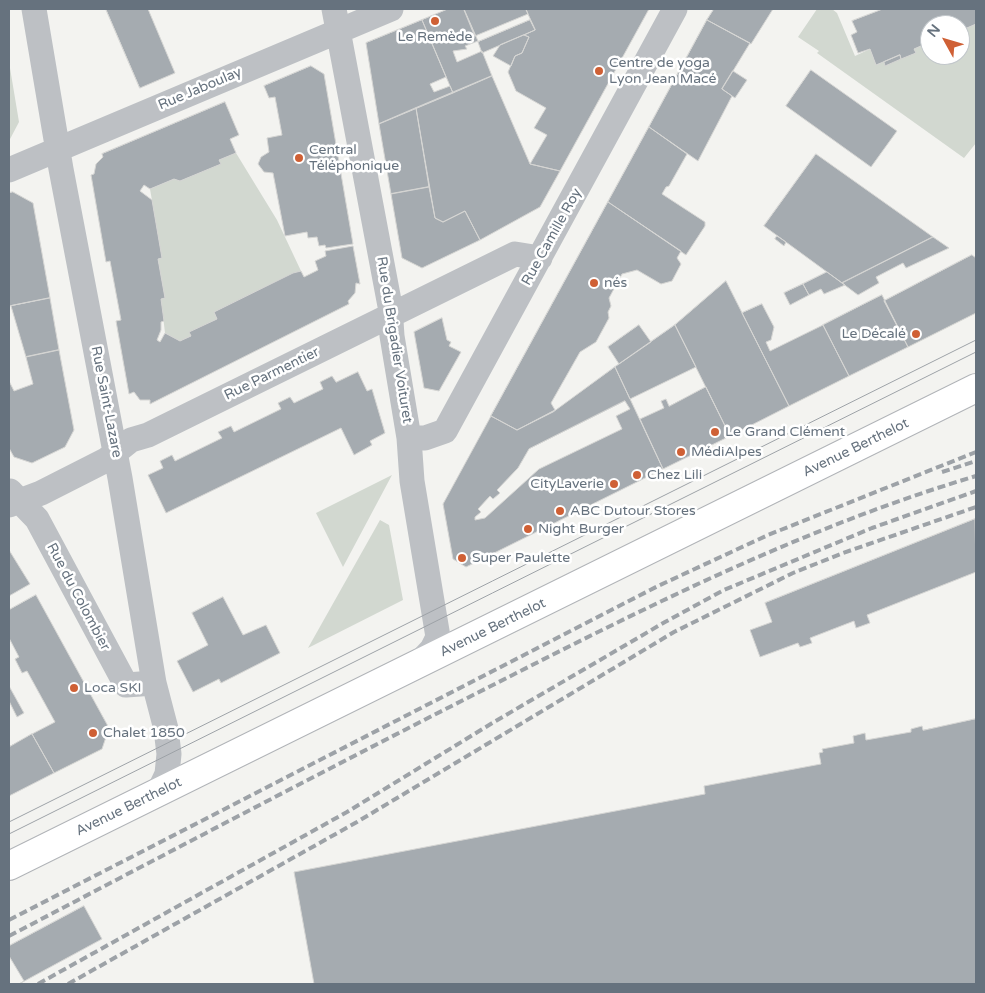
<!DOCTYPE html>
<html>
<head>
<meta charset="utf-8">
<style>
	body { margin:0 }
	#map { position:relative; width:985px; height:993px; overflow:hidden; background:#f3f3f0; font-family:"Varela Round",sans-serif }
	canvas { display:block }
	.frame { position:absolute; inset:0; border:10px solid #66727e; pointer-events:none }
	.north { position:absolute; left:920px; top:15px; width:50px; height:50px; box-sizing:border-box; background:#fff; border:1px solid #c2c7cb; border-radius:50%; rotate:309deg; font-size:14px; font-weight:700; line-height:20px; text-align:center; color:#66727e }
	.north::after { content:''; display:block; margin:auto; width:18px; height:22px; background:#cf6035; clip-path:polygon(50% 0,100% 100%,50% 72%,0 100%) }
</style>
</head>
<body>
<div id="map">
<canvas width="985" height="993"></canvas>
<div class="frame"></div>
<div class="north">N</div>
</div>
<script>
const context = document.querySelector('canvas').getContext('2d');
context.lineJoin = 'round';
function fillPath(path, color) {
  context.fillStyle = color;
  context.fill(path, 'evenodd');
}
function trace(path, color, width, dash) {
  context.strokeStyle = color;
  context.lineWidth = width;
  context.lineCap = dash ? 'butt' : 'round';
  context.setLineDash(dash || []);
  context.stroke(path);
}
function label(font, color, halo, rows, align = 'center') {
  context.font = font + ' "Varela Round",sans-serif';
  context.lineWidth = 5;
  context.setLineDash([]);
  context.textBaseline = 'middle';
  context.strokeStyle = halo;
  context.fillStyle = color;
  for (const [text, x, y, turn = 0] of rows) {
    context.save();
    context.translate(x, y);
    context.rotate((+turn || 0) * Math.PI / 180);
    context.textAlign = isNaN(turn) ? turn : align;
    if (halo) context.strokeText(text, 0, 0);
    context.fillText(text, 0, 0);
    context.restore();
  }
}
const green = new Path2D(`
	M817,9H832L837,13L855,56L870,49L876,65L900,55L902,58L916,53L914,49L930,42V55H960V31L976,24V143L964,158L817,53L819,51L798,37Z
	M9,62L19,122L9,141Z
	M236,153L277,220L301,271L214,312L217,319L190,332L191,336L180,341L165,333L161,299L165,298L158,259L162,258L150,189L174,179L180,181L220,164L219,160Z
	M392,475L343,567L316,513Z
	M380,520L389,525L403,600L308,648Z`);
const building = new Path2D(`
	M106,9H148L175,73L140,88Z
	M448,9H464L478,41L465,46L467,49L453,51L457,62L482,51L492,76L453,93L422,20Z
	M464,9H526L528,14L475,36Z
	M526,9H649L560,171L530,164L547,135L534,128L546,108L516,91L508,72L515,56L522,53L529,37L524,35L535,30Z
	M714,9H773L751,44L707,20Z
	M883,9H976V24L960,31V25H930V42L914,49L916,53L901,59L900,55L876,65L870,49L858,53L851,35L857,32L852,21Z
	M422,20L446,77L430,84L434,92L450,86L453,93L379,124L366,43Z
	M530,20L535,30L482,53L478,42Z
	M707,20L750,43L722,89L732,96L698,161L649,127Z
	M524,35L529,37L522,53L515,56L511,66L493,56L500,45Z
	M900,55L901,59L885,66L884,62Z
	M311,66L324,74L353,244L326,248L325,245L319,246L317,237L308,238L307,232L285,236L273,173L264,172L258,164L261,157L269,152L267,138L282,135L275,97L269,98L264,86Z
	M811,70L897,131L871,167L786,106Z
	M733,71L747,80L735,98L722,89Z
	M492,76L530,164L560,171L540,207L480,240L465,211L443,222L435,218L416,108Z
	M225,102L239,135L230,139L236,153L219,160L221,164L180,181L174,179L150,189L144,185L140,191L152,200L162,258L158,259L165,298L161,299L164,321L161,322V330L157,340L160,342L165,333L180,341L191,336L189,332L217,319L214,312L293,273L301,271L304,277L318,270L315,261L326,256L325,251L353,246L360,284L356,283L355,293L348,301L349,304L150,404V400H140L134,392L129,394L116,321L121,320L110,261L106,262L91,175L94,174L96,164L103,157L102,154Z
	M416,108L429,187L391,194L379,124Z
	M649,127L687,154L669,186L666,187L662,194L705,222V226L686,255L608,202Z
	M816,154L933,237L842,283L827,272L764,226Z
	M429,187L435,218L443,222L465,211L480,240L422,268L402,258L391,194Z
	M13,192L33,203L50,298L9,306V193Z
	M608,202L681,251L677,258L681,264L672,281L661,284L637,270L622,274L609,298L611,306L608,312L609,318L596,342L580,352L551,403L555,410L517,430L491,416Z
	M777,236L786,242L784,246L775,239Z
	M933,237L949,248L906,268L903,263L876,277L879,283L858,295L842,283Z
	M972,255L976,258V313L908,347L884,301Z
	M827,272L845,285L824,294L821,289L809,295L803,284Z
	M726,281L789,406L730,436L675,325Z
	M803,284L809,295L790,305L784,293Z
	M882,295L908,347L849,376L823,325Z
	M50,298L59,350L26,357L11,306Z
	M762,304L774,327L771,340L766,342L770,351L823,325L849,376L789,406L742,313Z
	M442,318L447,340L451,342L449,346L461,352L439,391L424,388L414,332Z
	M639,325L651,342L619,364L608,347Z
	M675,325L696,367L630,399L615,367Z
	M59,350L74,430L65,447L32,463L14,457L9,448V381L14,391L33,384L26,357Z
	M615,367L663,469L466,567L453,559L443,504L491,416L517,430L553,412ZM625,401L630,409L616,416L622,429L539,469L485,518L475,520V517L481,512L478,509L490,496L493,499L500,493L497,490L518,468L529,449Z
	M358,372L367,391L372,389L385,433L370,441L372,445L354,455L341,428L166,513L148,475L163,468L160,461L172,455L175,461L222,438L218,432L231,426L234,432L281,409L278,403L290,397L294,403L323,389L320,382L332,376L336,382Z
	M706,387L730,436L663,469L640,419L664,408L661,401L666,399L669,406Z
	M975,519L976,572L867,615L870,623L856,628L854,621L810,638L812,643L800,647L798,643L760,657L750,630L772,622L765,603Z
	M9,550L30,584L9,596Z
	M36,595L109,728L102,749L54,773L32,734L55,722L27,671L22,673L15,659L19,657L9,638V610Z
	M223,597L243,635L266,625L280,653L221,683L219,679L193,692L177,661L208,645L192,613Z
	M9,686L24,713L17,717L9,701Z
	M976,719V984H314L294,872L705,794L704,786L821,764L819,753L823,752L822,749L854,743L853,736L865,733L866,740L911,732V729L922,726L923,730Z
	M32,734L54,773L9,796V744L10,746Z
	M84,906L102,939L19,984H9V946Z
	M9,956L24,981L19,984H9Z`);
const minor = new Path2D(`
	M34,9L61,169L120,478L154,683L166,729L169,754L167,774L158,793
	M334,9L390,306L392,336L409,438L412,481L438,637L432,649L417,665
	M9,170L391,9
	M409,438H425L445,431L675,9
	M10,491L37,519L126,685L154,683
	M9,505L41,493L106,460L131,440L148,435L515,254L540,258`);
const major = new Path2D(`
	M9,866L976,388`);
const tram = new Path2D(`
	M9,822L976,340
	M9,834L976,352`);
const rail = new Path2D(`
	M942,472L976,461
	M9,920L658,586L768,535L976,452
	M9,936C168,853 327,769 487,688C646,607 805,527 976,476
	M38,984L347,812L494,722L665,622L724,590L872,528L976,491
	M68,984L357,822L674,632L793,573L843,553L976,507`);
const markers = [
	[435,21,5,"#cf6035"],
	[599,71,5,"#cf6035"],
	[299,158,5,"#cf6035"],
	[594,283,5,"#cf6035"],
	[916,334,5,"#cf6035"],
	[715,432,5,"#cf6035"],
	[681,452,5,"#cf6035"],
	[637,475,5,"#cf6035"],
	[614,484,5,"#cf6035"],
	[560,511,5,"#cf6035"],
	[528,529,5,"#cf6035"],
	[462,558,5,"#cf6035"],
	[74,688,5,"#cf6035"],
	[93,733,5,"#cf6035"]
];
const poiNames = [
	["Le Remède",435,37,"center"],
	["Centre de yoga",609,63],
	["Lyon Jean Macé",609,79],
	["Central",309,150],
	["Téléphonique",309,166],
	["nés",604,283],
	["Le Décalé",906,334,"right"],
	["Le Grand Clément",725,432],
	["MédiAlpes",691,452],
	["Chez Lili",647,475],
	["CityLaverie",604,484,"right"],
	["ABC Dutour Stores",570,511],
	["Night Burger",538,529],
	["Super Paulette",472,558],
	["Loca SKI",84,688],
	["Chalet 1850",103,733]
];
const streetNames = [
	["Rue Jaboulay",200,89,-23],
	["Rue Camille Roy",552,237,-61],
	["Rue du Brigadier Voituret",394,340,81],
	["Rue Parmentier",272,374,-26],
	["Rue Saint-Lazare",106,402,79],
	["Avenue Berthelot",856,448,-26],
	["Rue du Colombier",78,597,62],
	["Avenue Berthelot",493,628,-26],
	["Avenue Berthelot",129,807,-26]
];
fillPath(green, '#d2d8d0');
fillPath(building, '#a5abb0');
trace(building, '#d5d5d3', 1);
trace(major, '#b1b4b8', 30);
trace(minor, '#bdc0c4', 25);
trace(major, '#fff', 28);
trace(tram, '#9da2a7', 1);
trace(rail, '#9da2a7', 4, [8, 4]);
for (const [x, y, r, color] of markers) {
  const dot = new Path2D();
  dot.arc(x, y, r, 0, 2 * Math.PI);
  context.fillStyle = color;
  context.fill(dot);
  trace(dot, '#fff', 2);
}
label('14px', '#66727e', '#fff', poiNames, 'left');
label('14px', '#66727e', '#fff', streetNames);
</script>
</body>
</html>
